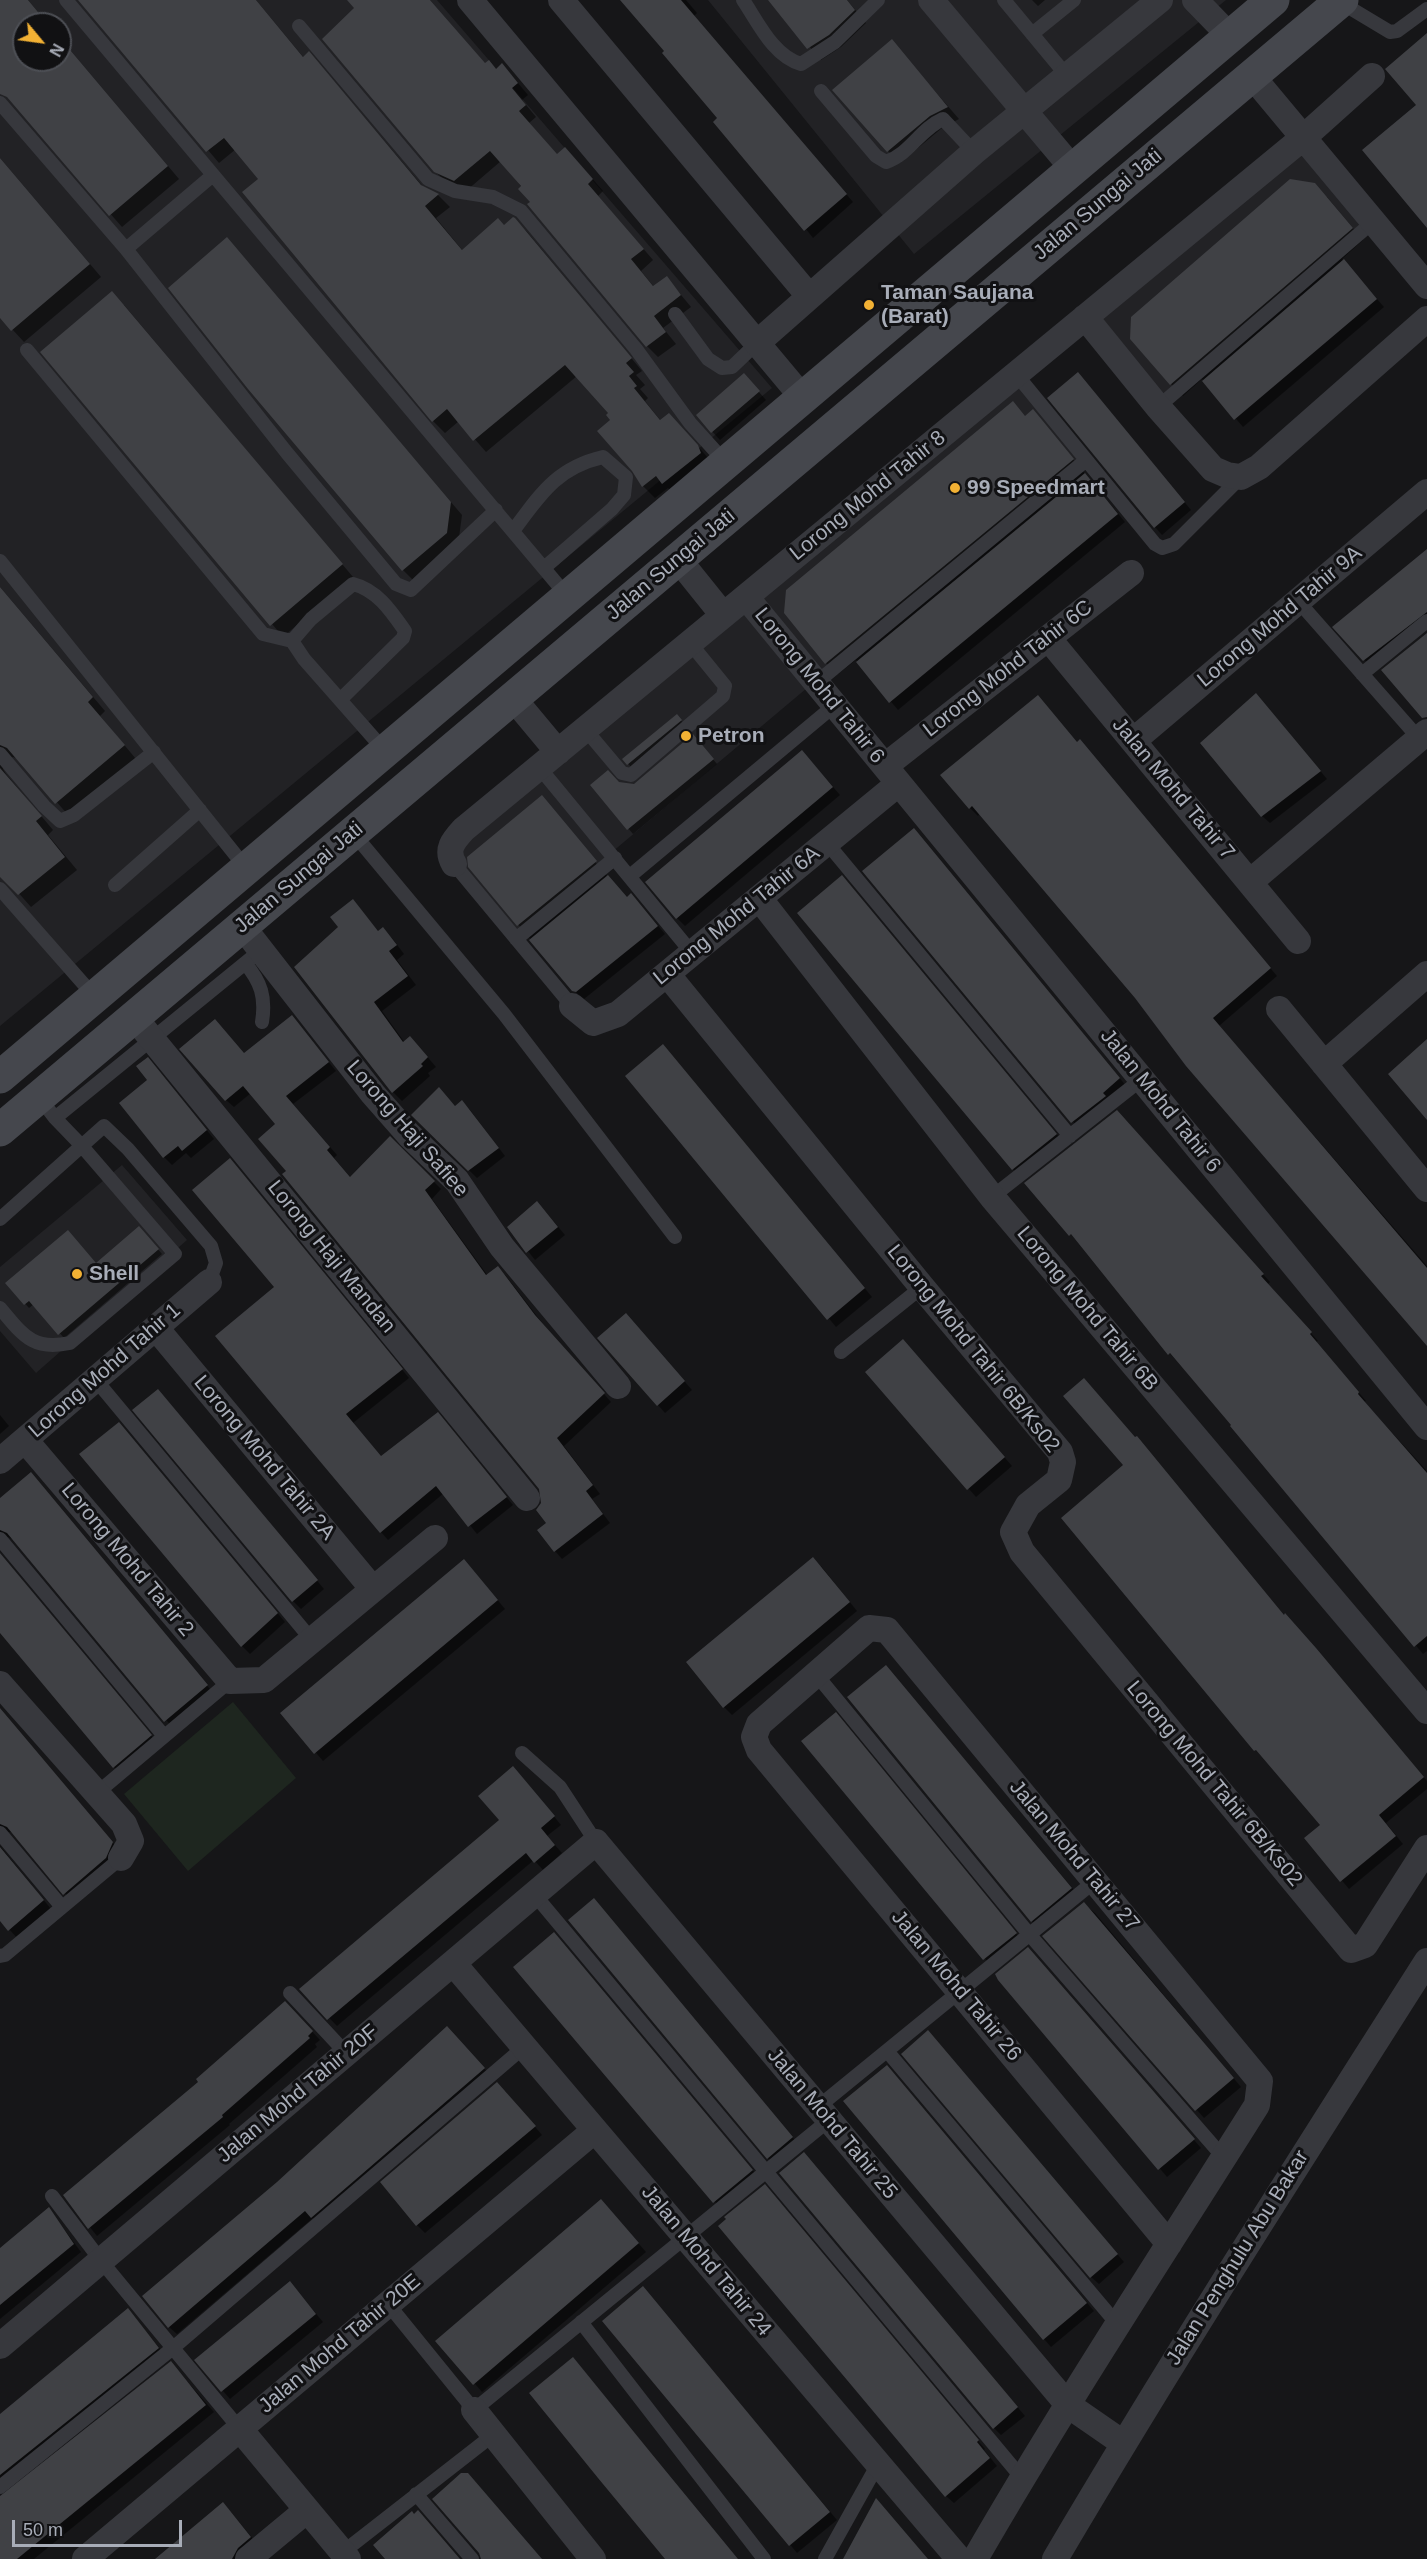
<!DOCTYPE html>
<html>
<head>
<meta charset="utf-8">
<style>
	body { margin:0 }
	#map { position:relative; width:1427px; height:2559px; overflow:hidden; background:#161618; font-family:Arial,sans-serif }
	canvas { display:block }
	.north { position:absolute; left:12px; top:12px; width:60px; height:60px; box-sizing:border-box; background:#111113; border:2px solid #4d4f55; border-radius:50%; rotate:119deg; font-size:16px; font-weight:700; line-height:24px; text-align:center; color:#a8adb8 }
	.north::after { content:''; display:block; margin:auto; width:21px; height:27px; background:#f2b134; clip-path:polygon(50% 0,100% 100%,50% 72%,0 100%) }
	.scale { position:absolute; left:12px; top:2520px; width:170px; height:27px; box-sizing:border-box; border:3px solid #a8adb8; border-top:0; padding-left:8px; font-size:18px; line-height:21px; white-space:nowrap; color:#a8adb8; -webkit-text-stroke:4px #111113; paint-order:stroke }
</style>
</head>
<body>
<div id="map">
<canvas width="1427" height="2559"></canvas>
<div class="north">N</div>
<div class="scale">50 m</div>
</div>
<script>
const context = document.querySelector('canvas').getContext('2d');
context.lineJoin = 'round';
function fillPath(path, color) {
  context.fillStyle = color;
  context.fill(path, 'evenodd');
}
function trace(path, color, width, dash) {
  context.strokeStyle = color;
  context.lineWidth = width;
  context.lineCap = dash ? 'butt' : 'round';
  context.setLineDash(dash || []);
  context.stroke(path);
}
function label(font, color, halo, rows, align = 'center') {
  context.font = font + ' Arial,sans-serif';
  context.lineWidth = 6;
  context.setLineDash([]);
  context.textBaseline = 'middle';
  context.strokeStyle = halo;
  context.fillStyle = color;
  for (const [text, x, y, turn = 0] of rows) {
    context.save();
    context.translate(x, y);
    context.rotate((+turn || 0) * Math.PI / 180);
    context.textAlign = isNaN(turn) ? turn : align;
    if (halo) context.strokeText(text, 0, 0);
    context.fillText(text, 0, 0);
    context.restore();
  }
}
const built = new Path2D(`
	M0,0H437L772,388L0,1026ZM24,24H60V60H24Z
	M708,0H1226L914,254Z
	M1302,151L1364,221L1162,397L1098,319Z
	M1018,384L1078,460L517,932L458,861L464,842Z
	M122,1165L187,1240L36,1373L0,1331V1267Z`);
const green = new Path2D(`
	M233,1702L296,1778L188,1871L124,1794Z`);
const shadow = new Path2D(`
	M0,0H28L48,24H24V60H60V38L179,179L122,227L0,88Z
	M81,0H256L304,58L320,65L424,188L438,195L450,207L436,218L463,251L514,219L527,232L642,371L636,375L645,385L640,389L648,398L645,401L661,421L681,427L709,459L675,495L668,488L655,498L643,486L633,470L610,413L577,376L486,452L459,421L445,433L433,421L260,179L236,149L219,163Z
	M349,0H430L486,65L512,76L528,95L522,100L536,117L529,123L558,156L576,160L603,191L598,196L653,260L641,271L654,287L667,278L691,307L663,328L676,344L658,357L647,346L501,161L466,191L446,182L435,171L356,9Z
	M621,0H686L697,13L694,16L853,202L813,238L666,52Z
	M770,0H847L866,23L841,47L821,60Z
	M1032,0H1045L1038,6Z
	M892,42L959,119L942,128L900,163L888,151Z
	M0,158L101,277L24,342L0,316Z
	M1327,197L1363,240L1342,259L1384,307L1243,427L1202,379L1183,396L1171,384Z
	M227,239L462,515L458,545L415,582L403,570Z
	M124,305L353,577L283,637L43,352Z
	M1086,382L1191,510L1162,535L1155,527Z
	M751,383L766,400L720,440L698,416Z
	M1033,411L1125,522L898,710L856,660L838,674L826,663Z
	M1427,551V623L1372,668L1335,627Z
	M0,587L105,711L100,716L136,759L69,816L19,759L13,757L6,760L3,769L6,774L53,830L48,835L77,870L31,907L0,872Z
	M1264,703L1327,779L1270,823L1262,816Z
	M677,716L684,724L631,767L624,759Z
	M697,740L717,764L633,834L592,785L619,783L634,785Z
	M1078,743L1087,749L1277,976L1219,1026L1427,1266V1345L1136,997L980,813L978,816L970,808L943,775Z
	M810,760L840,795L685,926L677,918Z
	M541,797L606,875L627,898L639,903L665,934L584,999L573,990L470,867Z
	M921,838L1127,1087L1080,1130L864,871Z
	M850,885L1064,1143L1021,1177L1013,1169Z
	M353,901L379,932L392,938L404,954L397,960L416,985L382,1011L405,1043L419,1047L436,1067L428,1073L430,1076L402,1101L393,1092L340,928Z
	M292,1017L336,1071L293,1104L337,1155L334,1158L351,1178L390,1138L441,1189L432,1199L488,1276L498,1268L506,1276L543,1324L611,1402L564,1446L600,1494L592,1499L610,1523L562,1559L555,1551L540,1488L288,1171L277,1124L251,1093L234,1107L226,1100L244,1055Z
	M670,1054L872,1297L836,1327L627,1076Z
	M155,1067L214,1139L191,1158L186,1153L172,1165L164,1157L149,1080Z
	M439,1089L456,1107L462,1102L470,1110L505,1156L477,1178L413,1115Z
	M1125,1119L1270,1282L1268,1284L1318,1341L1316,1342L1366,1401L1364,1402L1427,1471V1651L1423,1654L1232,1426L1233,1425L1131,1309L1079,1242L1026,1184Z
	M238,1168L409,1378L353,1423L382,1458L445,1422L513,1505L477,1534L444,1493L388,1540L381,1532L276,1287Z
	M545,1211L565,1235L535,1260L509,1227Z
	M143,1232L162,1254L64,1338L34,1304L29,1308L7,1283L97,1265Z
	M633,1322L692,1390L665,1413L599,1338Z
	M911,1349L1012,1466L976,1497L867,1373Z
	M165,1398L324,1589L301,1609L293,1601Z
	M0,1415L9,1426L0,1434Z
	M126,1431L285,1622L250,1654L242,1646Z
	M31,1474L214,1694L173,1728L14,1540L8,1537L0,1544V1499Z
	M0,1553L158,1744L121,1775L0,1631Z
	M821,1566L857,1611L732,1715L724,1707Z
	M472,1569L505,1609L323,1761L282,1713Z
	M1284,1616L1323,1658L1427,1781V1789L1386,1823L1403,1844L1349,1889L1306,1838L1322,1825Z
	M893,1674L1079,1896L1039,1928L1032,1921Z
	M0,1708L120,1851L72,1901L11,1832L3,1833L0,1837Z
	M843,1722L1023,1942L992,1967L803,1742Z
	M521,1776L561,1825L547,1836L562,1853L543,1870L534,1860L337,2026L301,1989L501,1821Z
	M0,1846L51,1909L17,1938L0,1919Z
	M1084,1904L1095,1913L1241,2087L1204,2118L1044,1936Z
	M601,1908L799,2145L776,2166L768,2158Z
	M561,1942L760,2179L722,2210L515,1967Z
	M1036,1957L1201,2148L1167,2177L997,1975Z
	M293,2011L320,2040L315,2044L317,2047L229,2124L230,2125L97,2236L65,2196Z
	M454,2036L492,2077L320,2225L313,2218L177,2334L169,2327Z
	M936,2040L1124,2262L1099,2284L1091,2277Z
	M894,2074L1094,2311L1051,2347L1044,2339Z
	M505,2091L542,2135L425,2233L417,2225Z
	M804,2154L1025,2416L1001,2435L994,2428Z
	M772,2194L985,2449L984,2450L997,2466L954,2503L946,2496Z
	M49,2209L81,2252L0,2319V2250Z
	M609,2209L646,2252L482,2392L438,2341Z
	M643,2288L837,2520L797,2553L604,2321Z
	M297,2291L323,2322L230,2399L196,2360Z
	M128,2310L166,2356L0,2492V2416Z
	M178,2371L214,2412L34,2559H0V2497Z
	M231,2512L258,2545L244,2559H158Z`);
const building = new Path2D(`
	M0,0H28L48,24H24V60H60V38L168,166L109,216L7,97L0,94Z
	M78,0H256L303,57L309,51L421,185L439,194L425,206L462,250L498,218L504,225L513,217L515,218L632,358L626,363L634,372L629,376L637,386L634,388L660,420L669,413L698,445L701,453L662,484L656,476L642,487L632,471L597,431L610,420L606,415L608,413L565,365L473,441L447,409L432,422L242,192L258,179L224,138L206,152Z
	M347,0H430L485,63L489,60L496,69L502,63L518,83L512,88L526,105L519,111L557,154L565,147L593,179L588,184L644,249L631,259L653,286L667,276L681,295L654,316L666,332L646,347L527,204L530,202L518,189L521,186L490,151L454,181L434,172L322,39L354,8Z
	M620,0H681L847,194L804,231L713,122L717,118L662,53L664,51Z
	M768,0H847L855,10L829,35L807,49Z
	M1427,33V228L1362,150L1416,105L1385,69Z
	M892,39L948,107L930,116L887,152L832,90Z
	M0,158L90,264L11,331L0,318Z
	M1290,179L1315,183L1353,228L1170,385L1130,339L1131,317Z
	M227,237L451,502L447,533L402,571L248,389L168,288Z
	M1344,259L1377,299L1234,420L1202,381Z
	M112,291L343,564L270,626L40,352Z
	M1078,372L1185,502L1154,528L1047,398Z
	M744,373L760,391L711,433L696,415Z
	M1013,401L1025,416L1033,409L1074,459L825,664L784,613L786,590Z
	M1085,473L1118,514L889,703L856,662Z
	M1427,549V612L1363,661L1332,627Z
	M0,587L93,697L88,702L125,745L55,804L7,748L0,745Z
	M1427,633V717L1422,718L1381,670Z
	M1256,693L1321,771L1261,817L1200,743Z
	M1038,695L1077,742L1080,739L1271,968L1213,1018L1427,1268V1346L1186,1066L1135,998L972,806L969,809L940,775Z
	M677,714L682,720L627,765L622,759Z
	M693,734L714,759L627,830L590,785L608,770L619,782L634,784Z
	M802,750L833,787L676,919L645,882Z
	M0,768L42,816L36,821L65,857L18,895L0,877Z
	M542,795L597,861L517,926L468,867L467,857Z
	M914,828L1120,1078L1103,1093L1106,1096L1071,1123L862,871Z
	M608,875L627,897L631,893L658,926L576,992L572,991L529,940Z
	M842,875L1057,1134L1012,1170L797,913Z
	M353,899L378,931L383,927L397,945L389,951L408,976L374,1002L403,1042L410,1036L428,1057L421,1064L423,1066L392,1093L294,967L338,927L330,917Z
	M292,1015L329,1062L286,1096L330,1147L327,1150L350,1177L390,1136L435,1181L425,1190L486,1275L498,1266L535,1315L605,1393L557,1438L593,1485L586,1491L603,1514L554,1552L537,1530L546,1523L536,1510L541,1503L539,1489L282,1174L286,1171L258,1139L275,1124L243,1086L225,1101L179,1049L215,1019L244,1053Z
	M1427,1039V1120L1388,1074Z
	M663,1044L865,1288L827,1320L625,1076Z
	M148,1057L207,1130L182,1151L178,1146L163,1158L119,1103L147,1080L136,1066Z
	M439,1087L455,1106L462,1100L499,1148L468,1171L411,1115Z
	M1117,1110L1264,1274L1261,1276L1312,1332L1310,1334L1359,1392L1358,1394L1427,1473V1636L1414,1647L1230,1426L1231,1425L1170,1353L1168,1355L1071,1234L1069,1236L1024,1183Z
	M230,1158L403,1369L346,1414L381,1456L438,1412L507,1497L468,1527L436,1486L380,1533L215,1336L274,1287L192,1190Z
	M537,1201L558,1227L526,1253L507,1227Z
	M139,1226L159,1249L58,1335L29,1301L24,1305L5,1283L68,1230L96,1263Z
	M626,1313L685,1381L657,1406L597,1338Z
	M903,1339L1005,1457L967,1490L865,1372Z
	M1084,1378L1135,1437L1137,1436L1284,1615L1285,1613L1316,1648L1424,1777L1379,1815L1396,1836L1340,1882L1304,1838L1320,1825L1256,1750L1254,1751L1061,1518L1123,1465L1063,1396Z
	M158,1389L318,1580L292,1602L132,1410Z
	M119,1422L278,1613L241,1647L79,1454Z
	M31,1472L208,1685L164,1722L7,1533L0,1530V1498Z
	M0,1553L152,1735L113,1768L0,1633Z
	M813,1557L850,1602L723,1708L686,1662Z
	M464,1559L498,1600L314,1754L280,1713Z
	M886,1665L1072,1888L1031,1922L847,1697Z
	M0,1708L113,1842L106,1858L63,1895L7,1827L0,1824Z
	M836,1712L1017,1933L983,1960L801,1741Z
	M513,1766L555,1816L541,1828L555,1845L534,1863L526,1853L327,2020L299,1989L499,1820L478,1796Z
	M0,1847L44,1900L8,1931L0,1921Z
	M594,1898L793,2137L767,2159L568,1920Z
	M1084,1902L1234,2078L1195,2111L1042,1936Z
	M554,1932L753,2170L713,2203L513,1967Z
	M1028,1947L1195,2139L1158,2170L998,1980L995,1974Z
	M285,2001L313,2031L308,2036L310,2038L222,2115L223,2117L88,2229L63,2195L198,2082L196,2079Z
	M447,2026L485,2068L311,2218L305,2211L168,2328L142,2296L277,2182Z
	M928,2030L1118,2254L1090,2278L901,2054Z
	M887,2065L1087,2303L1043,2340L843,2101Z
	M497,2082L536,2126L416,2226L380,2182Z
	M804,2152L1018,2407L993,2429L779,2173Z
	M765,2184L979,2440L977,2442L990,2458L945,2497L718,2226L726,2219L724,2217Z
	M601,2199L639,2243L473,2385L435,2341Z
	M49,2207L74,2244L0,2305V2248Z
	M290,2281L316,2314L221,2392L194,2360Z
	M643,2286L830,2512L789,2546L602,2321Z
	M128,2308L159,2348L0,2475V2414Z
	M573,2357L651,2453L738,2559H665L598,2478L529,2393Z
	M171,2361L206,2405L17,2559H0V2496Z
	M461,2473H468L542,2559H481L479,2553L432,2499Z
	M876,2498L928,2559H843Z
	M223,2502L251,2537L238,2548L232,2559H155Z
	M418,2510L460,2559H385L373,2545L412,2511L414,2514Z`);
const service = new Path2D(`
	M66,0L568,597
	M743,0C758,22 773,56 801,64L835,42L878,0
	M1004,0L1067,76
	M1340,2L1390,32L1397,31L1427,9
	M299,26L428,179L455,191L493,197L521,211L636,349L690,423L726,463
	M1032,34L1074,0
	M821,91L876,156L886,162C910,154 920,129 943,119L974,152
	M0,103L126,249L287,453L396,584L411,590L496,510
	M126,249L213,175
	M675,314L708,359L722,368L732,367L757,343
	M27,350L263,634L292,641L304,659L385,751
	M1016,374L1155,544L1162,548L1174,544L1241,477
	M1158,407L1374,221
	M513,531C540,495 556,468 603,457L626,477L624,495L612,509L544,568
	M0,561L246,868
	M1298,601L1422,742
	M292,641L311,619L353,584C377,590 391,611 405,631L403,638L340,700
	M1362,674L1427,621
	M816,683L1085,461
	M585,729L622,773L631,775L723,696L725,686L690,643
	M0,754L44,806L60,821L74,815L154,752
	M539,767L692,953
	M353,833L504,1014L675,1237
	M827,843L1070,1136
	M454,864L572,1006
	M630,876L835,705
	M115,885L200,810
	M0,889L95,997
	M516,939L615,858
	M245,963C261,982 266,997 262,1022
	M55,1118L260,951
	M992,1197L1142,1079
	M0,1219L104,1126L128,1149L211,1246L216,1263L209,1282
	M0,1308C23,1335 32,1351 70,1343L175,1254L81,1145L55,1118L39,1097
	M841,1352L922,1287
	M95,1379L311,1639
	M0,1539L164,1736
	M815,1673L1029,1934L1224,2158
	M522,1753L560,1787L596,1842
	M97,1793L230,1681
	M0,1833L62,1907
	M534,1894L1022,2478
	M0,1956L5,1955L121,1858
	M290,1993L346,2053
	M887,2051L1118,2325
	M818,2107L1095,1881
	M52,2196L102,2262L239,2428
	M388,2304L474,2410L829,2120
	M581,2322L764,2559
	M0,2487L173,2348L524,2047
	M416,2494L472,2559
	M343,2552L493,2435
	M825,2559L878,2464`);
const minor = new Path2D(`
	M470,0L803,398
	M561,0L809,296
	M931,0L1073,169
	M1195,0L1230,36
	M1252,76L1427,286
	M1085,317L1158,407L1213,469L1227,475L1241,477L1259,467L1427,319
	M757,343L974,152L1160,0
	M678,559L723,615
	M746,597L1427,1427
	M1048,638L1298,941
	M513,698L558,752
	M1133,741L1427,492
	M885,766L1131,573
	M454,864C445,849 454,840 464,829L1304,137L1372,76
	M1250,882L1427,732
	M759,898L992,1197L1427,1711
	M242,926L373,1094L409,1135L457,1181L502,1247L618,1386
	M667,974L922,1287L1060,1452L1063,1462L1059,1480L1028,1505L1013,1532L1022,1552L1351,1950L1365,1945L1427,1848
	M572,1006L593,1023L618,1014L898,784
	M1279,1009L1427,1189
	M134,1017L527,1498
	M1324,1064L1427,974
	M156,1328L372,1588
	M25,1440L230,1681L264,1680L435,1538
	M0,1461L209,1282
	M0,1684L124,1824L131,1841L121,1858
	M453,1963L959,2559
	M0,2346L596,1842L1068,2405L1123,2443
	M474,2410L593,2559
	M239,2428L348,2559
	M85,2559L595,2130
	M248,2559L307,2510
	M975,2559C1064,2405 1162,2256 1257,2105L1260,2081L887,1630L869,1628L759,1724L754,1737L759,1750L1169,2244
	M1055,2559C1174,2357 1301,2159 1427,1961`);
const secondary = new Path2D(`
	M0,1077L1273,0
	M0,1130L1342,0`);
const markers = [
	[869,305,6,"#f2b134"],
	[955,488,6,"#f2b134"],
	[686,736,6,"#f2b134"],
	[77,1274,6,"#f2b134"]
];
const streetNames = [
	["Jalan Sungai Jati",1098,205,-40],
	["Lorong Mohd Tahir 8",868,496,-39],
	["Jalan Sungai Jati",671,565,-40],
	["Lorong Mohd Tahir 9A",1280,617,-40],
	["Lorong Mohd Tahir 6C",1008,669,-38],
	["Lorong Mohd Tahir 6",819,686,51],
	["Jalan Mohd Tahir 7",1173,789,50],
	["Jalan Sungai Jati",299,878,-40],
	["Lorong Mohd Tahir 6A",737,916,-39],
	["Jalan Mohd Tahir 6",1160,1101,51],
	["Lorong Haji Safiee",407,1129,49],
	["Lorong Haji Mandan",331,1257,51],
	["Lorong Mohd Tahir 6B",1087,1309,50],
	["Lorong Mohd Tahir 6B/Ks02",973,1349,51],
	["Lorong Mohd Tahir 1",105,1371,-41],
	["Lorong Mohd Tahir 2A",264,1458,50],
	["Lorong Mohd Tahir 2",127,1560,50],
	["Lorong Mohd Tahir 6B/Ks02",1214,1784,50],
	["Jalan Mohd Tahir 27",1074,1856,50],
	["Jalan Mohd Tahir 26",956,1986,50],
	["Jalan Mohd Tahir 20F",298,2094,-40],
	["Jalan Mohd Tahir 25",832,2124,50],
	["Jalan Penghulu Abu Bakar",1238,2258,-58],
	["Jalan Mohd Tahir 24",706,2261,50],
	["Jalan Mohd Tahir 20E",340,2344,-40]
];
const poiNames = [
	["Taman Saujana",881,293],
	["(Barat)",881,317],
	["99 Speedmart",967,488],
	["Petron",698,736],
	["Shell",89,1274]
];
fillPath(built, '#222225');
fillPath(green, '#1e261f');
fillPath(shadow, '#0007');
fillPath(building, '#404145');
trace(service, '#37383d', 14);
trace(minor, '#37383d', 26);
trace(secondary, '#45474d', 33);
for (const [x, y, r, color] of markers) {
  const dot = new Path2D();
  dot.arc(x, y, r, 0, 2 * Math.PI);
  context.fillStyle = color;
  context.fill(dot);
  trace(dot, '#111113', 2);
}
label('21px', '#a8adb8', '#111113', streetNames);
label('bold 21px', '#a8adb8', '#111113', poiNames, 'left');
</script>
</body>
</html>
